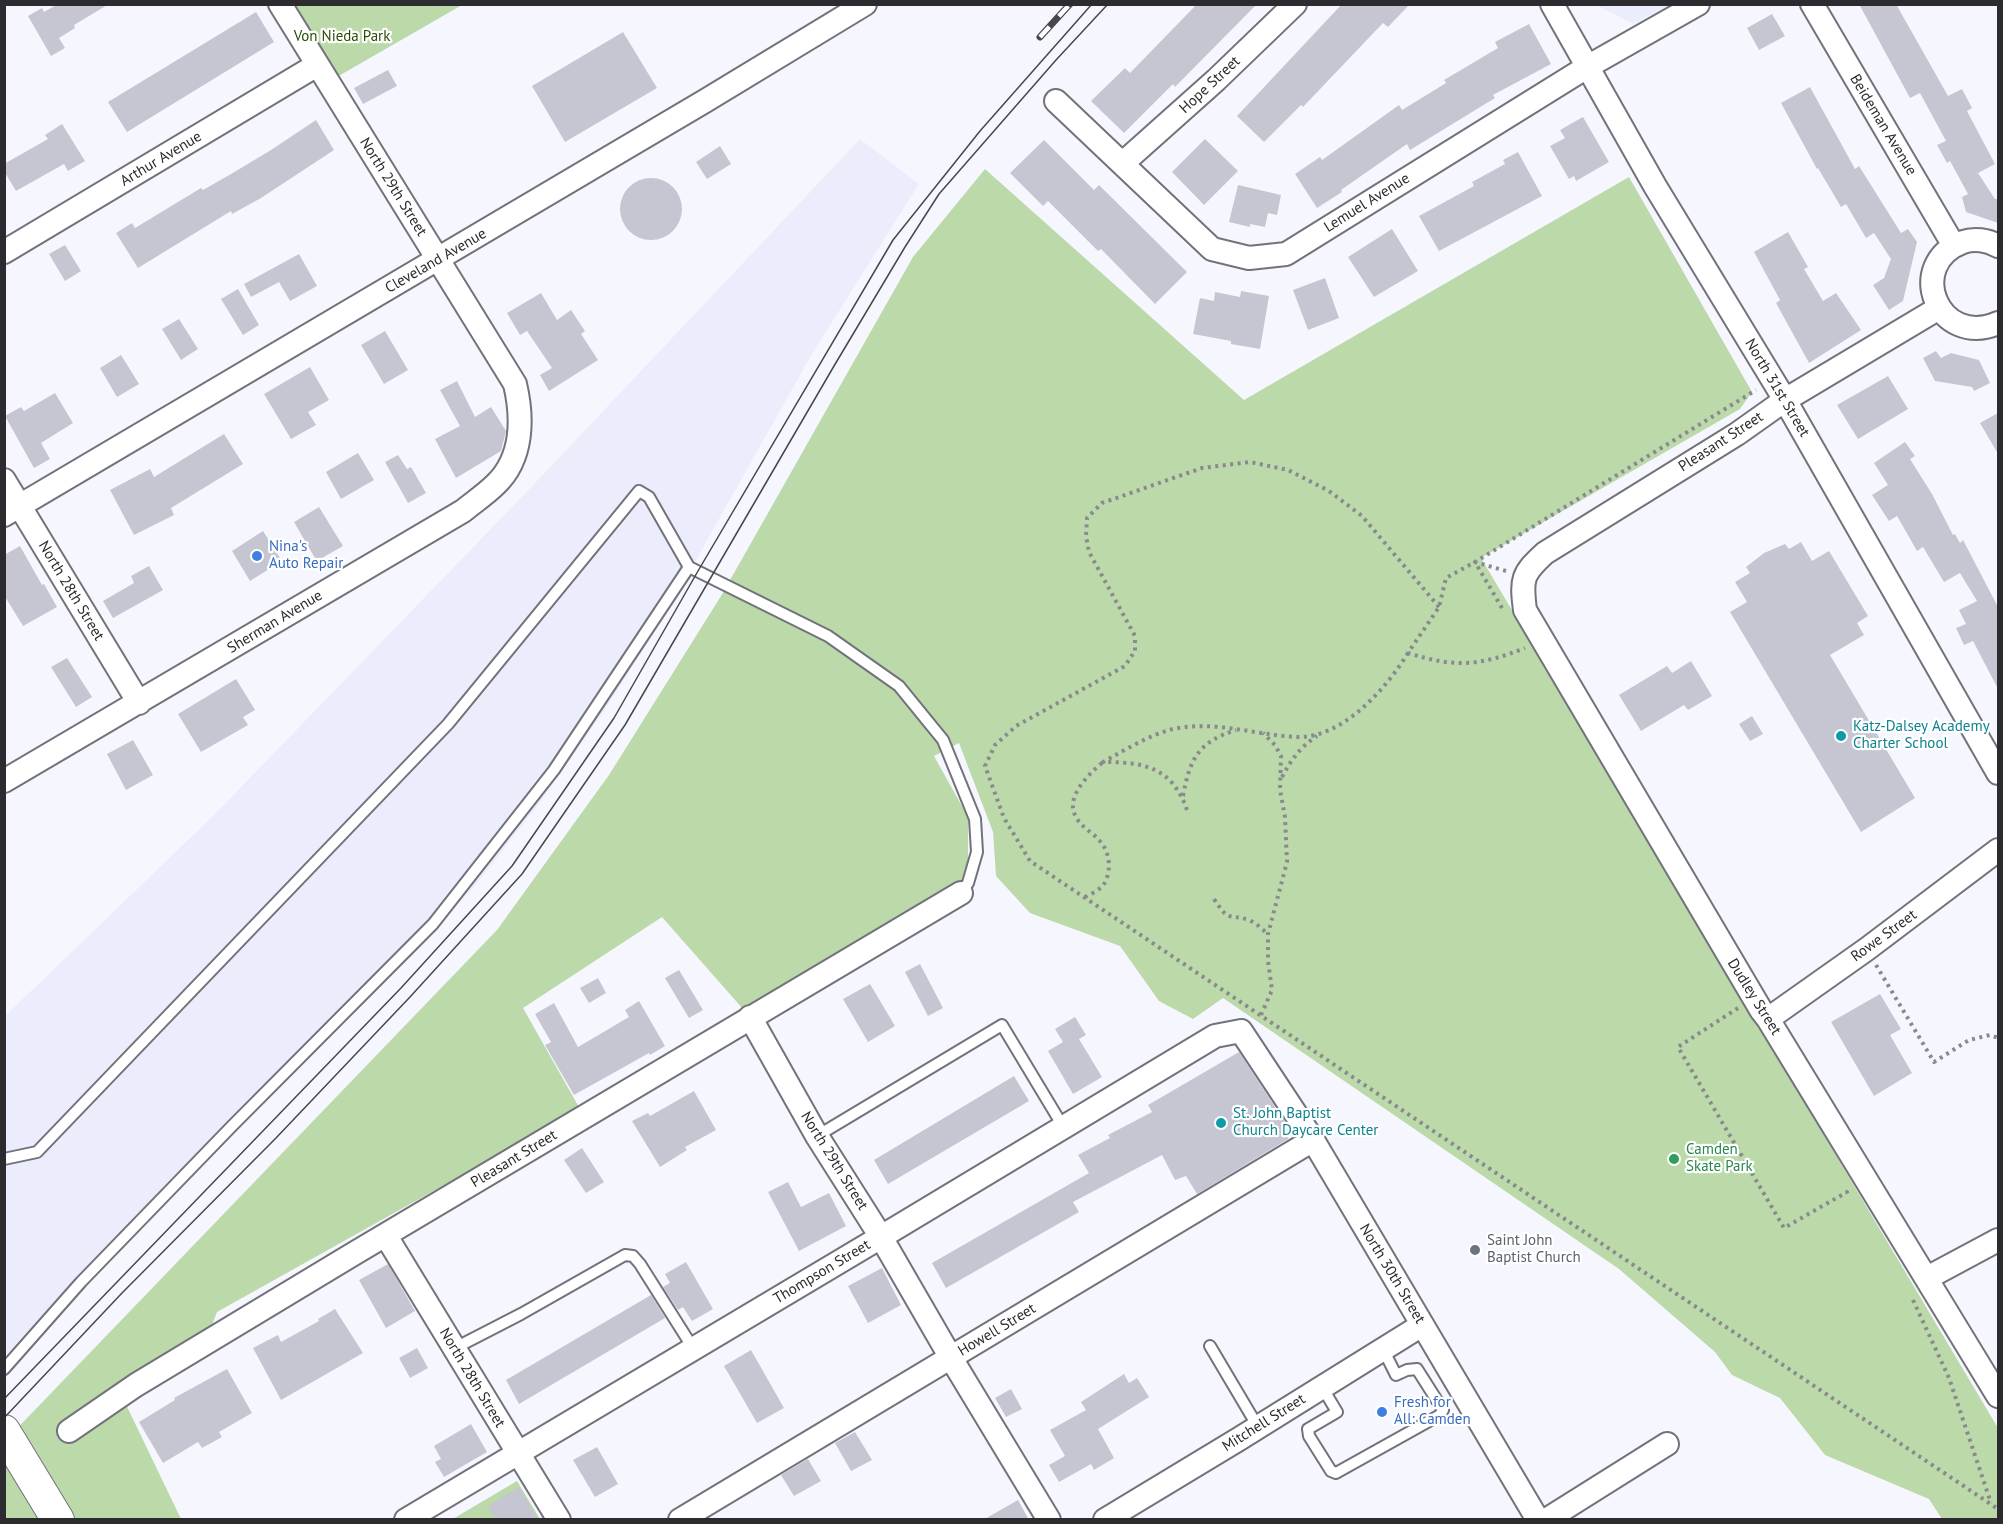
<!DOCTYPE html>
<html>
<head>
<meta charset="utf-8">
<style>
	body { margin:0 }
	#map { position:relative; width:2003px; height:1524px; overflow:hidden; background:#f6f7fe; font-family:"PT Sans",sans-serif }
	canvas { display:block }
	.frame { position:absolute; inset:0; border:6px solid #2c2c30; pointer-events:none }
</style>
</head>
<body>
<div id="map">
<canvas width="2003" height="1524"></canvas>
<div class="frame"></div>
</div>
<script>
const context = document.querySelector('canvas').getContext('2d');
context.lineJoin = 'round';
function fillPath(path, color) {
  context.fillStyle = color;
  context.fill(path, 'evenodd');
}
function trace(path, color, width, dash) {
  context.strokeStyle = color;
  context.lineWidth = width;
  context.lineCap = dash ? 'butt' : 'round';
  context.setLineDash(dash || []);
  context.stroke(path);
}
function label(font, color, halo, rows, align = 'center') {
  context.font = font + ' "PT Sans",sans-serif';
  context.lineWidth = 4.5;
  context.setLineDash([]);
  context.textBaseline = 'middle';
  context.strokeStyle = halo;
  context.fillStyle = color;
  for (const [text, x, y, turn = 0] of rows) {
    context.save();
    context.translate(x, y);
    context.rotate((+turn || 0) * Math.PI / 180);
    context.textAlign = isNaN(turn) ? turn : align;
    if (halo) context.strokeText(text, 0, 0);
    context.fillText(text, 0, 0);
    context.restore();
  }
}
const built = new Path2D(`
	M1596,5H1669L1633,24Z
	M860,139L919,184L812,354L665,615L606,708L538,805L474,887L425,940L106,1264L5,1379V1016L213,816L538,480Z`);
const green = new Path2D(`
	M286,5H462L330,81Z
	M985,169L1244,400L1629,177L1752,392L1740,409L1481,558L1998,1428V1519H1942L1929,1499L1825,1455L1780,1398L1732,1375L1715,1352L1619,1269L1223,998L1193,1019L1159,1001L1120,946L1030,913L996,876L993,832L959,743L934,756L968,817V883L750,1017L662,917L523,1008L580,1109L217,1312L209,1333L119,1390L181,1519H5L4,1442L497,930L609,775L721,596L913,257Z
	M517,1481L540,1519L451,1520Z`);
const building = new Path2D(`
	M58,4H109L74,25L75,28L59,38L65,48L51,56L28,16L42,8L44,12Z
	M1197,4H1257L1175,87L1173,84L1124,133L1091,101L1125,68L1130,73Z
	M1342,4H1410L1388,27L1383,23L1303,107L1301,105L1264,142L1237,116Z
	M1859,4H1896L1948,96L1962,89L1972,108L1967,111L1995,164L1978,173L1995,199H1998V223L1966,212L1962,197L1968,194L1950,161L1947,163L1937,145L1946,141L1920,93L1910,98Z
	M256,12L274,42L127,132L108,102Z
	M1772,14L1785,36L1759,50L1747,28Z
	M1529,24L1551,64L1493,95L1495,98L1410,150L1407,144L1341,190L1342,192L1317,208L1295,174L1320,157L1322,160L1399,105L1402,110L1446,83L1444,80L1498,48L1495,42Z
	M623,32L657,88L565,142L532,86Z
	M388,70L397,86L363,104L354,88Z
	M1810,87L1855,169L1859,166L1901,233L1908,229L1917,242L1903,301L1889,310L1873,285L1884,278L1891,259L1874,233L1866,238L1846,204L1841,207L1818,168L1817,169L1781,103Z
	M1583,117L1609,162L1576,181L1574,176L1569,179L1550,146L1565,138L1560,130Z
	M316,120L334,150L261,198L232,214L231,211L138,268L116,233L132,223L135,228L201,188L203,190L231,174L271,150Z
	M62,124L85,161L68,171L64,164L16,191L4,171V164L48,139L45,135Z
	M1205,139L1238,171L1204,205L1172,172Z
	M1044,140L1094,190L1099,185L1187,272L1155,304L1101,249L1098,251L1048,201L1043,206L1010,173Z
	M720,146L731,164L707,179L696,162Z
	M1518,152L1542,196L1439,251L1419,216L1474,186L1472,182L1505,164L1503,160Z
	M620 209a31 31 0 1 1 62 0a31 31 0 1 1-62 0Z
	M1238,185L1281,195L1277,215L1268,213L1265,227L1250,224V227L1229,222Z
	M1392,229L1418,271L1374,297L1348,257Z
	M1788,232L1808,267L1804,269L1823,301L1836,293L1861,330L1809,363L1776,303L1780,300L1754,252Z
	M65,245L81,271L65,281L49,254Z
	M299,254L317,286L290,301L279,282L251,297L244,284Z
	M1325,278L1339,318L1308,330L1293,290Z
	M238,289L259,325L243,335L221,299Z
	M1241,291L1269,296L1260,349L1231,344V341L1193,334L1200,298L1214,301L1215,292L1240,297Z
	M541,293L557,320L571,310L585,331L581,334L598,360L549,391L540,375L552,368L527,331L520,335L507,313Z
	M179,319L198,349L181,360L162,329Z
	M385,331L408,370L384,384L361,345Z
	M1936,351L1941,358L1951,353L1979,360L1990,383L1974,391L1972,387L1935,381L1923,358Z
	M121,355L139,384L117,397L100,368Z
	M310,367L329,400L308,412L316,425L291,439L264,394Z
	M1888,376L1908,409L1858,439L1837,405Z
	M457,381L475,417L491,407L506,431L501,451L456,478L435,439L460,426L440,390Z
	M55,393L73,423L41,443L50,459L34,468L5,416L21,407L24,411Z
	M1998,413V454L1980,423Z
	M224,434L243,464L171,508L174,515L134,535L110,490L150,469L154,477Z
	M1905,442L1915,456L1910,459L1932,494L1953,535L1955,534L1960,543L1963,540L1998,607V689L1973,641L1964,645L1956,628L1966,624L1959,610L1977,601L1960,573L1944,582L1923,547L1917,551L1897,516L1889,521L1872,495L1888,485L1874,463Z
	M358,453L374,480L341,499L326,472Z
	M398,455L407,469L411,467L426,493L408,503L385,462Z
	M319,507L343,546L322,558H315L294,522Z
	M263,531L282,561L250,581L232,551Z
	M1801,542L1812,561L1829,551L1868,616L1857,623L1864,635L1830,655L1915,798L1861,832L1730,612L1747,602L1735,582L1750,573L1746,567L1764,553L1785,544L1789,549Z
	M20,546L42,585L44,584L57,607L23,626L4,595V555Z
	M149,566L163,590L113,618L103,601L134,583L131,576Z
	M67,658L92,697L76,707L51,667Z
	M1691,661L1712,696L1688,710L1684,705L1641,731L1619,695L1667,666L1672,673Z
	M236,679L255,710L243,717L248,725L201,752L178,714Z
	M1752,716L1763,734L1750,741L1739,724Z
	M133,740L153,775L126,790L107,754Z
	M920,964L943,1008L928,1016L905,972Z
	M679,970L703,1010L689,1018L665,978Z
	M598,978L606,993L589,1003L580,988Z
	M870,984L895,1026L868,1042L843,999Z
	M1880,994L1901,1029L1890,1035L1912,1073L1874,1096L1831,1022Z
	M639,1001L665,1046L650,1055L649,1053L574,1095L545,1045L551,1042L535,1014L554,1003L578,1047L629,1017L625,1010Z
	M1075,1017L1086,1035L1079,1039L1102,1077L1073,1094L1048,1051L1063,1042L1055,1029Z
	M1239,1052L1290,1130L1288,1139L1197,1194L1186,1176L1175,1180L1162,1155L1073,1202L1079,1212L946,1288L932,1263L1089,1173L1078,1155L1110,1138L1108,1135L1152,1112L1148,1105Z
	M1014,1076L1029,1101L888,1184L874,1160Z
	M694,1091L716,1130L685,1147L687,1150L660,1167L632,1121L648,1113L650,1116Z
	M582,1148L604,1182L586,1193L564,1160Z
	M788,1182L801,1207L829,1193L846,1226L799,1251L768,1192Z
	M686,1262L713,1309L692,1321L683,1307L678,1310L663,1287L670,1283L665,1274Z
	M388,1264L415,1311L386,1328L359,1280Z
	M882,1268L901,1305L868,1323L848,1286Z
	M651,1295L665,1318L519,1404L506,1380Z
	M335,1309L363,1353L281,1400L253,1348L278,1335L281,1342L319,1321L318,1319Z
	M417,1348L428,1368L410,1378L399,1358Z
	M751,1350L784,1408L757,1423L724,1366Z
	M227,1369L252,1413L219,1432L222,1437L202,1448L198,1442L163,1463L139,1422L175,1400L174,1398Z
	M1124,1374L1129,1383L1137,1378L1149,1397L1098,1429L1114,1458L1094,1470L1091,1464L1059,1482L1049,1465L1065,1456L1050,1430L1086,1410L1081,1402Z
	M1011,1389L1022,1409L1006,1417L995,1398Z
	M471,1424L487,1452L444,1477L435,1462L441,1459L434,1446Z
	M855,1432L872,1460L851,1471L835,1443Z
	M597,1447L618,1484L595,1497L573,1460Z
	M808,1459L821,1481L794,1496L781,1475Z
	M519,1487L538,1520H496L488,1506Z
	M1018,1500L1029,1520H983Z`);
const path = new Path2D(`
	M1506,571L1475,562L1446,578L1439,607L1408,653C1456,668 1479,666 1525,648
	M1439,607L1362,516L1329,491L1288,470L1250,462L1202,468L1102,503L1087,518L1086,536L1089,552L1135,636V651L1125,666L1016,726L995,745L985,766L1004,818L1030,861L1998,1509
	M1502,608L1475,562L1756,390
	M1282,777C1291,760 1300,747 1317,736
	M1183,796C1190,759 1198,742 1236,730
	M1187,810C1172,767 1144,762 1103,762C1125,750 1149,735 1173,729C1215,720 1255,735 1296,737C1342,739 1386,689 1408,653
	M1085,897C1091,894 1100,890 1104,884C1112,871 1110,851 1099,840C1092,832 1081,827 1076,817C1064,797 1090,773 1103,762
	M1214,899C1230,923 1226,913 1249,920C1256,923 1262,929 1268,934
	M1876,965L1934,1062L1969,1040L1990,1035L1998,1038
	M1738,1008L1678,1047L1784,1228L1847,1192L1849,1197
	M1261,1015L1272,990L1268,961V934L1287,862L1285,817L1280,790L1281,756L1275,745L1263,733
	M1913,1300L1949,1378L1991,1503`);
const lane = new Path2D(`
	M817,1136L1002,1025L1064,1128
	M4,1159L37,1152L448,724L639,491L649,497L689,567
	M1210,1346L1258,1427
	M455,1348L521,1314L625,1255L633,1256L640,1264L693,1348
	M4,1369L81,1282L232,1126L433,924L554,770L689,567L828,636L899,686L943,740L975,819L977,852L968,883L961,893
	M1322,1387L1337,1412L1308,1429L1309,1436L1331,1471L1336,1473L1440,1415L1443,1410L1417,1369L1407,1370L1396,1375L1383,1349`);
const street = new Path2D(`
	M1552,4L1655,186L1785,400L1998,773
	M1812,4L1954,246
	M1056,101L1212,249L1249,258L1286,254L1587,67L1698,4
	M1123,163L1216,80L1295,4
	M1998,246C1988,240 1974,238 1963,242C1904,264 1938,349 1998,323
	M4,252L317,65
	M1939,308L1785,400L1737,434L1545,553C1522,574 1521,579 1525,610L1761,1010L1768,1019L1998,1396
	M4,480L139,703
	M4,515L705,101L865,4
	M4,781L463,511C474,502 486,494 496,484C523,458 523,418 515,384L280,4
	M750,1017L817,1136L881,1237L951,1358L1049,1520
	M1768,1019L1867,949L1998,850
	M386,1236L559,1520
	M1927,1278L1998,1240
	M69,1431L136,1385L355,1253L961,893
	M406,1520L881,1237L1215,1036L1241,1031L1313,1140L1538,1520
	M680,1520L1313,1140
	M1105,1520L1239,1439L1422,1325
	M1546,1520L1667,1444`);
const secondary = new Path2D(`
	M4,1431L58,1520`);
const tram = new Path2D(`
	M4,1399L401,988L512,866L614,718L698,571L893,240L980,131L1092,4
	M4,1418L122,1293L276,1138L410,997L522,874L625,725L834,366L905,247L939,194L1056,60L1108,4`);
const rail = new Path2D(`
	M1040,37L1070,4`);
const markers = [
	[257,556,6,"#3f7fe0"],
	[1841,736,6,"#0f9aa8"],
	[1221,1123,6,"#0f9aa8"],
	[1674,1159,6,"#2e9e5b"],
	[1475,1250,6,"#6b7280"],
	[1382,1412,6,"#3f7fe0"]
];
const parkNames = [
	["Von Nieda Park",342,37]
];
const streetNames = [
	["Hope Street",1210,85,-43],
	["Beideman Avenue",1883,125,59],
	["Arthur Avenue",161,159,-31],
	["North 29th Street",393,187,58],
	["Lemuel Avenue",1367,203,-32],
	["Cleveland Avenue",436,261,-30],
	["North 31st Street",1777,388,59],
	["Pleasant Street",1721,442,-33],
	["North 28th Street",71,591,59],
	["Sherman Avenue",275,622,-31],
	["Rowe Street",1884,936,-36],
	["Dudley Street",1754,997,58],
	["Pleasant Street",514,1159,-31],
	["North 29th Street",834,1161,58],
	["Thompson Street",822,1272,-31],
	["North 30th Street",1392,1274,59],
	["Howell Street",997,1330,-31],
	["North 28th Street",472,1378,59],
	["Mitchell Street",1264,1423,-32]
];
const shopNames = [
	["Nina's",269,547],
	["Auto Repair",269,564],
	["Fresh for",1394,1403],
	["All: Camden",1394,1420]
];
const cultureNames = [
	["Katz-Dalsey Academy",1853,727],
	["Charter School",1853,744],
	["St. John Baptist",1233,1114],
	["Church Daycare Center",1233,1131]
];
const leisureNames = [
	["Camden",1686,1150],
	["Skate Park",1686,1167]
];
const worshipNames = [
	["Saint John",1487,1241],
	["Baptist Church",1487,1258]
];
fillPath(built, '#ecedfc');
fillPath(green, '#bbd9a9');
fillPath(building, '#c6c6d2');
trace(lane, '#72727c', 14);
trace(street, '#72727c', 26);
trace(secondary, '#72727c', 34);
trace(path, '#89898f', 4, [3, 4.5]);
trace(lane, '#fff', 10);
trace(street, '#fff', 22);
trace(secondary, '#fff', 32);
trace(tram, '#47474c', 1.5);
trace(rail, '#47474c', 7);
trace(rail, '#fff', 4.5, [14]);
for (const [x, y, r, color] of markers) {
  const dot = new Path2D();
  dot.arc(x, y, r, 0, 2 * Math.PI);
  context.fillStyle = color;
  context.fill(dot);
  trace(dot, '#fff', 2);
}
label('15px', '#294c04', '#fff', parkNames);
label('15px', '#2c2c30', '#fff', streetNames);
label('15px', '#366cbe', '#fff', shopNames, 'left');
label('15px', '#0d838f', '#fff', cultureNames, 'left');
label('15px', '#27864d', '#fff', leisureNames, 'left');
label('15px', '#5b616d', '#fff', worshipNames, 'left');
</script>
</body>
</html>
